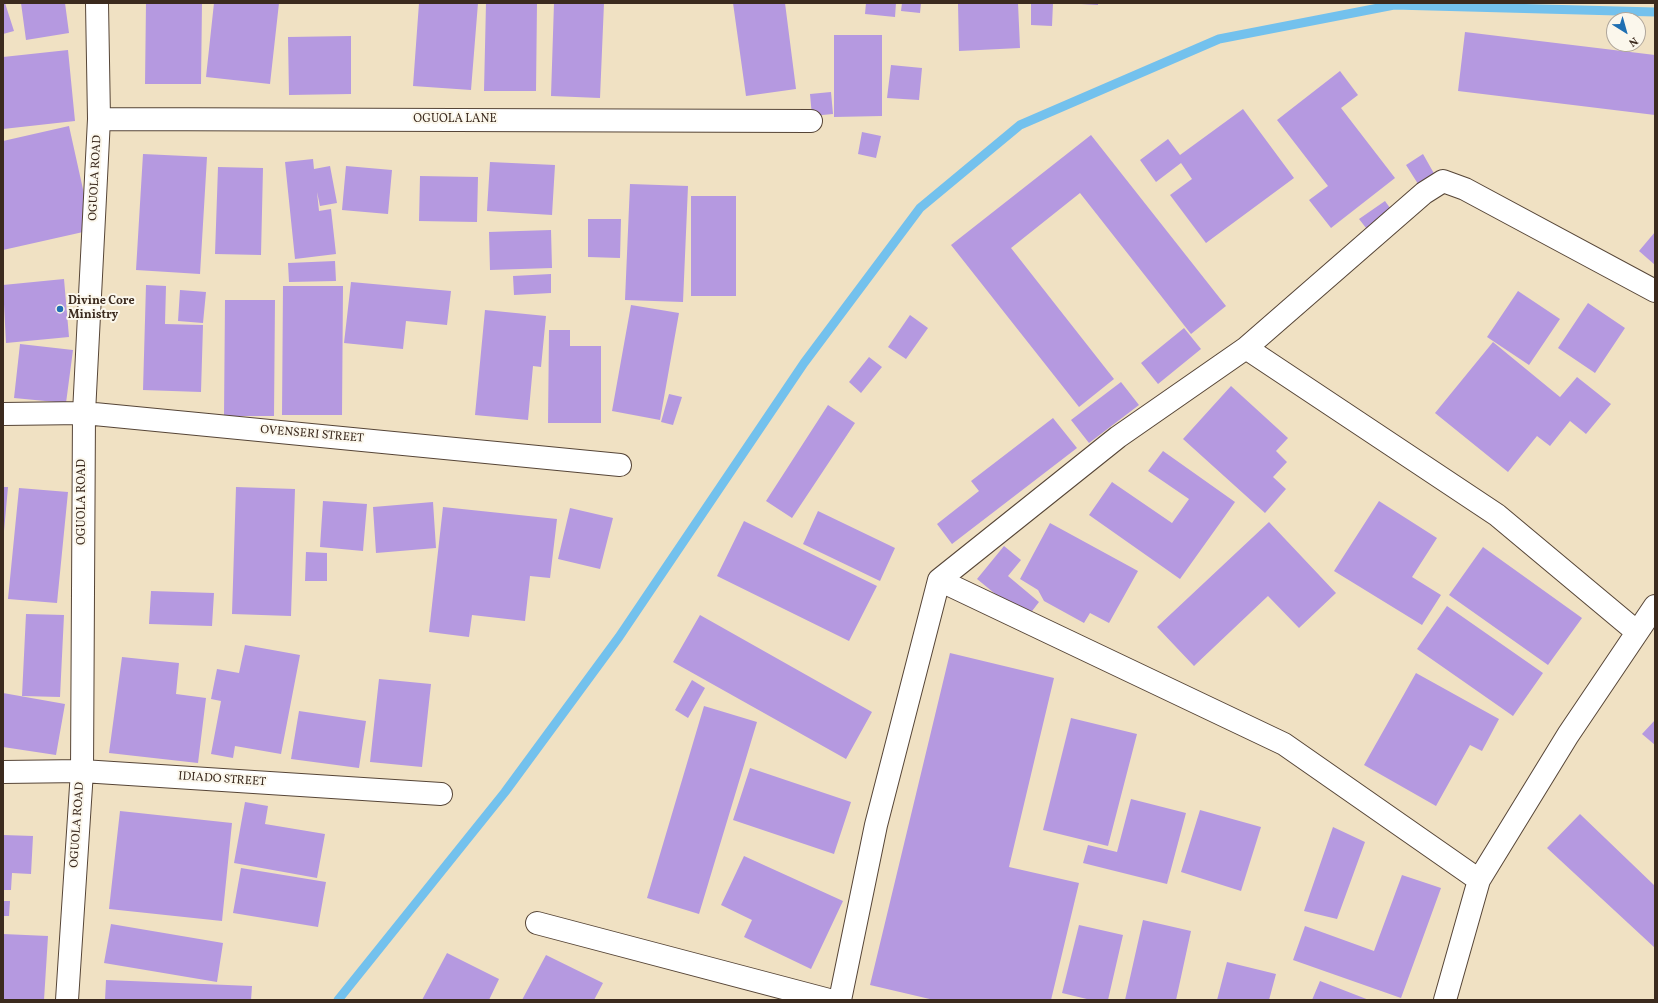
<!DOCTYPE html>
<html>
<head>
<meta charset="utf-8">
<style>
	body { margin:0 }
	#map { position:relative; width:1658px; height:1003px; overflow:hidden; background:#f0e1c3; font-family:Vollkorn,serif }
	canvas { display:block }
	.frame { position:absolute; inset:0; border:4px solid #3b2a1e; pointer-events:none }
	.north { position:absolute; left:1606px; top:12px; width:40px; height:40px; box-sizing:border-box; background:#fbf7ec; border:1px solid #aea59a; border-radius:50%; rotate:143deg; font-size:11px; font-weight:700; line-height:16px; text-align:center; color:#3b2a1e }
	.north::after { content:''; display:block; margin:auto; width:14px; height:18px; background:#1f6fb2; clip-path:polygon(50% 0,100% 100%,50% 72%,0 100%) }
</style>
</head>
<body>
<div id="map">
<canvas width="1658" height="1003"></canvas>
<div class="frame"></div>
<div class="north">N</div>
</div>
<script>
const context = document.querySelector('canvas').getContext('2d');
context.lineJoin = 'round';
function trace(path, color, width, dash) {
  context.strokeStyle = color;
  context.lineWidth = width;
  context.lineCap = dash ? 'butt' : 'round';
  context.setLineDash(dash || []);
  context.stroke(path);
}
function fillPath(path, color) {
  context.fillStyle = color;
  context.fill(path, 'evenodd');
}
function label(font, color, halo, rows, align = 'center') {
  context.font = font + ' Vollkorn,serif';
  context.lineWidth = 4;
  context.setLineDash([]);
  context.textBaseline = 'middle';
  context.strokeStyle = halo;
  context.fillStyle = color;
  for (const [text, x, y, turn = 0] of rows) {
    context.save();
    context.translate(x, y);
    context.rotate((+turn || 0) * Math.PI / 180);
    context.textAlign = isNaN(turn) ? turn : align;
    if (halo) context.strokeText(text, 0, 0);
    context.fillText(text, 0, 0);
    context.restore();
  }
}
const stream = new Path2D(`
	M338,1000L505,792L619,637L804,363L920,208L1020,125L1219,39L1394,5L1655,12`);
const building = new Path2D(`
	M3,3H5L14,31L3,34Z
	M21,3H65L69,33L26,40Z
	M146,3H202L201,84H145Z
	M214,3H279L270,84L206,77Z
	M419,3H478L471,90L413,86Z
	M486,3H537L536,91H484Z
	M554,3H604L600,98L551,96Z
	M733,3H785L796,89L746,96Z
	M866,3H896L895,17L865,14Z
	M902,3H921L920,13L901,11Z
	M958,3H1018L1020,48L959,51Z
	M1031,3H1053L1052,26L1031,25Z
	M1081,3H1098V5L1081,4Z
	M1465,32L1655,55V115L1458,91Z
	M834,35H882V116L834,117Z
	M351,36V94L289,95L288,37Z
	M68,50L75,121L3,129V57Z
	M891,65L922,68L919,100L887,98Z
	M1340,71L1358,95L1341,108L1395,178L1331,228L1309,200L1328,186L1277,120Z
	M831,92L833,114L812,116L810,94Z
	M1243,109L1294,178L1206,243L1170,195L1192,179L1181,163L1156,182L1140,160L1168,139L1180,155Z
	M69,126L92,230L3,250V141Z
	M862,132L881,136L876,158L858,154Z
	M1091,135L1226,306L1191,334L1080,193L1011,248L1114,379L1079,407L951,245Z
	M143,154L207,157L200,274L136,270Z
	M1423,154L1436,177L1420,187L1406,165Z
	M313,159L314,169L330,166L337,203L320,206L317,192L319,211L331,209L336,254L295,259L285,162Z
	M490,162L555,165L552,215L487,211Z
	M346,166L392,170L388,214L342,210Z
	M218,167L263,168L261,255L215,254Z
	M420,176L478,177L477,222L419,221Z
	M630,184L688,186L683,302L625,300Z
	M691,196H736V296H691Z
	M1385,201L1395,215L1370,233L1359,219Z
	M588,219H621L620,258L588,257Z
	M551,230L552,268L490,270L489,232Z
	M1655,232V265L1639,251Z
	M335,261L336,281L289,282L288,263Z
	M551,274V293L514,295L513,276Z
	M64,279L69,337L6,343L3,285Z
	M351,282L451,291L447,325L406,321L403,349L344,343Z
	M146,285L166,286L165,324L203,325L201,392L143,390Z
	M283,286H343L342,415H282Z
	M180,290L206,292L203,323L178,321Z
	M1518,291L1560,319L1529,365L1487,337Z
	M225,300H275L274,416H224Z
	M1588,303L1625,328L1595,373L1558,348Z
	M631,305L679,313L660,420L612,411Z
	M485,310L546,316L541,367L533,366L528,420L475,415Z
	M910,315L928,328L906,359L888,347Z
	M1184,328L1201,349L1158,384L1141,363Z
	M549,330H570V346H601V423H548Z
	M1493,342L1560,397L1577,377L1611,404L1586,434L1570,421L1550,446L1537,436L1508,472L1435,413Z
	M20,344L73,350L66,403L14,398Z
	M869,357L882,367L861,393L849,382Z
	M1121,382L1139,405L1089,443L1071,420Z
	M1231,386L1288,438L1276,451L1287,462L1273,477L1286,489L1265,513L1183,439Z
	M669,394L682,397L673,425L661,422Z
	M828,405L855,423L792,518L766,501Z
	M1053,418L1077,448L952,544L937,524L979,491L971,481Z
	M1163,451L1235,502L1180,579L1089,515L1112,482L1172,523L1189,499L1148,471Z
	M3,487H8L4,531H3Z
	M236,487L295,489L291,616L232,614Z
	M19,488L68,492L57,603L8,599Z
	M323,501L367,504L363,551L320,547Z
	M1379,501L1437,538L1412,577L1441,595L1422,625L1334,571Z
	M433,502L436,548L376,553L373,507Z
	M443,507L557,519L550,578L530,576L525,621L472,615L469,637L429,632Z
	M570,508L613,518L600,569L558,559Z
	M818,511L895,548L880,581L803,544Z
	M744,521L877,586L849,641L717,576Z
	M1269,522L1336,593L1299,628L1268,596L1194,666L1157,627Z
	M1050,523L1138,571L1109,623L1090,613L1084,623L1044,601L1038,590L1020,579Z
	M1004,546L1021,560L1008,576L1039,602L1026,619L977,579Z
	M1483,547L1582,618L1548,665L1449,595Z
	M306,552L327,553V581H305Z
	M151,591L214,593L212,626L149,624Z
	M1447,606L1543,673L1513,716L1417,649Z
	M26,614L64,615L60,697L22,696Z
	M700,615L872,712L846,759L673,662Z
	M245,645L300,655L281,754L235,746L233,758L211,754L221,701L211,699L217,669L239,673Z
	M950,653L1054,678L1009,867L1079,883L1051,1000H934L870,985Z
	M122,657L179,663L176,694L206,698L198,763L109,753Z
	M1416,673L1499,719L1482,751L1470,745L1436,806L1364,765Z
	M379,679L431,684L422,767L370,762Z
	M692,680L705,688L688,718L675,710Z
	M3,693L65,704L56,755L3,747Z
	M704,706L757,722L699,914L647,898Z
	M299,711L366,721L359,768L291,759Z
	M1071,718L1137,734L1108,846L1043,830Z
	M1655,720V745L1642,734Z
	M750,768L851,802L834,854L733,820Z
	M1131,799L1186,813L1167,884L1083,863L1088,845L1117,852Z
	M245,802L268,806L265,824L325,834L317,878L234,863Z
	M1200,810L1261,827L1241,891L1181,872Z
	M120,811L232,823L222,921L109,909Z
	M1580,814L1655,886V948L1547,848Z
	M1333,827L1365,842L1337,919L1304,911Z
	M3,835L33,836L31,874L12,873L11,890H3Z
	M744,856L843,901L811,969L744,937L752,920L721,905Z
	M241,868L326,882L318,927L233,913Z
	M1402,875L1441,888L1401,998L1293,960L1305,926L1374,951Z
	M3,901H10L9,916H3Z
	M1143,920L1191,931L1176,1000H1125Z
	M111,924L223,943L217,982L104,963Z
	M1079,925L1123,935L1108,1000H1091L1062,993Z
	M3,934L48,936L44,1000H3Z
	M447,953L499,979L489,1000H422Z
	M546,955L603,983L594,1000H522Z
	M1227,962L1276,974L1269,1000H1217Z
	M106,980L252,986L251,1000H105Z
	M1320,981L1369,1000H1312Z`);
const street = new Path2D(`
	M99,119L811,121
	M1246,348L1497,515L1637,632
	M3,414L84,413L620,465
	M939,580L1284,744L1479,880
	M3,772L82,771L441,794
	M537,923L829,1000
	M67,1000L82,771L84,413L99,119L97,3
	M840,1000L876,825L939,580L1118,437L1246,348L1424,193L1443,181L1465,189L1655,291
	M1445,1000L1479,880L1568,735L1655,606`);
const markers = [
	[60,309,4,"#1f6fb2"]
];
const streetNames = [
	["OGUOLA LANE",455,120],
	["OGUOLA ROAD",96,178,-87],
	["OVENSERI STREET",312,435,5],
	["OGUOLA ROAD",83,502,-90],
	["IDIADO STREET",222,780,4],
	["OGUOLA ROAD",78,825,-86]
];
const poiNames = [
	["Divine Core",68,302],
	["Ministry",68,316]
];
trace(stream, '#73c1ed', 9);
fillPath(building, '#b599e0');
trace(street, '#564537', 24);
trace(street, '#fff', 22);
for (const [x, y, r, color] of markers) {
  const dot = new Path2D();
  dot.arc(x, y, r, 0, 2 * Math.PI);
  context.fillStyle = color;
  context.fill(dot);
  trace(dot, '#fbf7ec', 1.5);
}
label('12px', '#3b2a1e', '#fbf7ec', streetNames);
label('bold 12px', '#3b2a1e', '#fbf7ec', poiNames, 'left');
</script>
</body>
</html>
